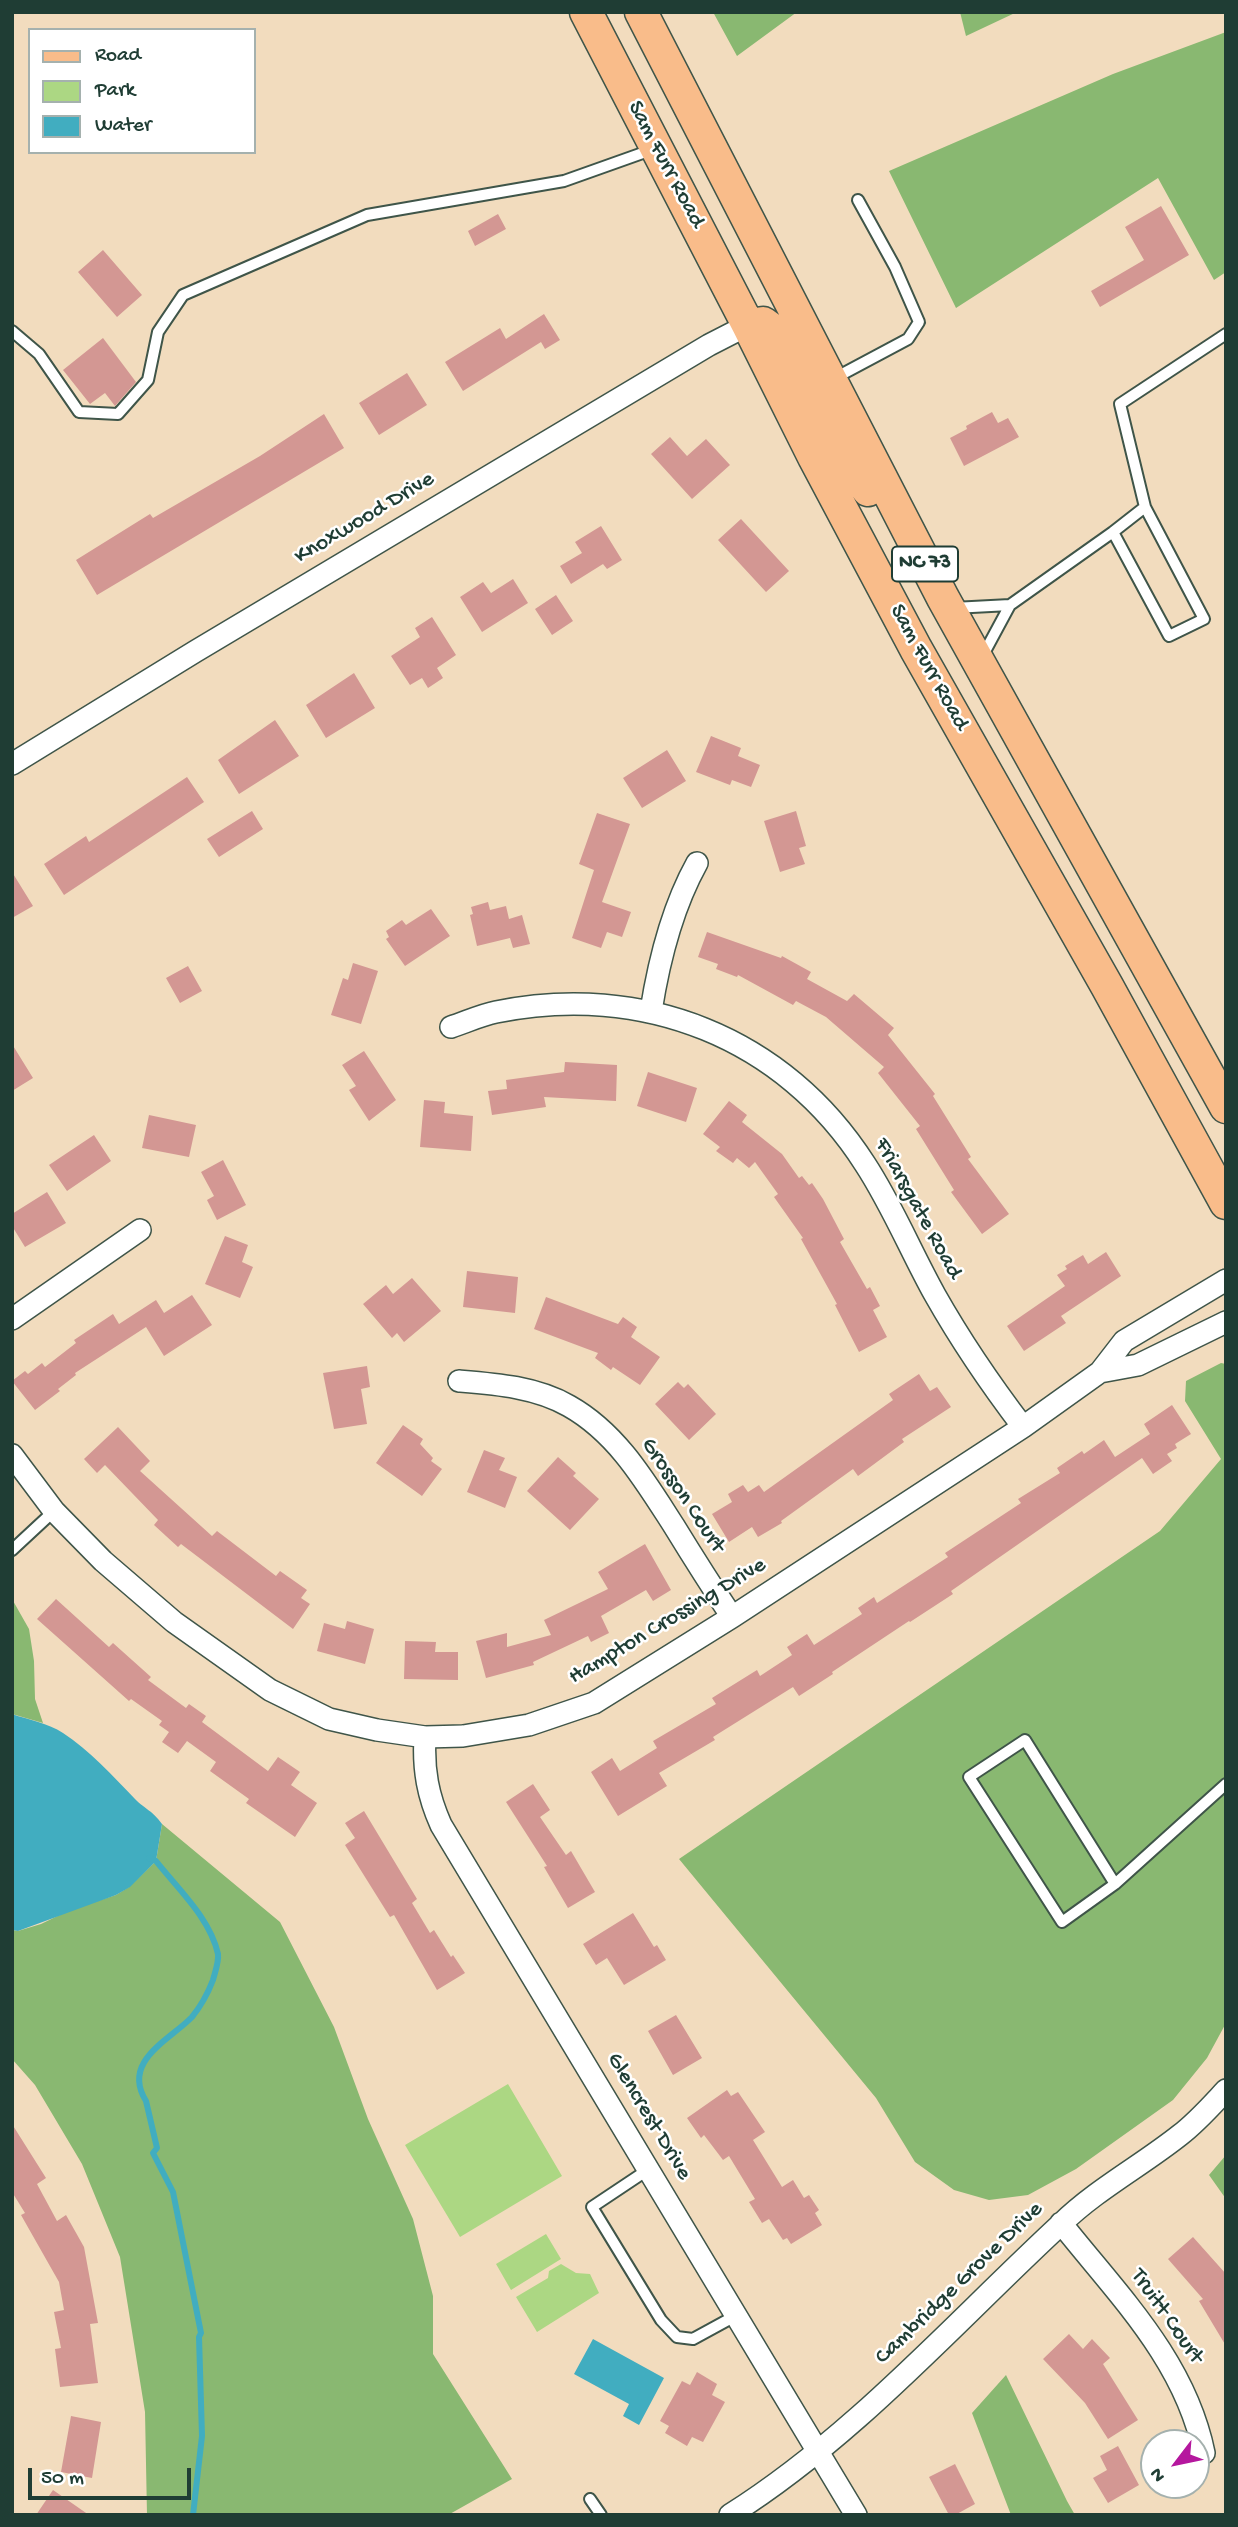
<!DOCTYPE html>
<html>
<head>
<meta charset="utf-8">
<style>
	body { margin:0 }
	#map { position:relative; width:1238px; height:2527px; overflow:hidden; background:#f2dcbe; font-family:"Gochi Hand",sans-serif }
	canvas { display:block }
	.frame { position:absolute; inset:0; border:14px solid #1f3d34; pointer-events:none }
	.legend { position:absolute; left:28px; top:28px; width:228px; height:126px; box-sizing:border-box; background:#fff; border:2px solid #a5b1ae; margin:0; padding:9px 12px; list-style:none; font-size:21px; color:#1f3d34 }
	.legend li { display:flex; align-items:center; gap:14px; height:35px }
	.legend b { width:35px; border:2px solid #a5b1ae }
	.north { position:absolute; left:1140px; top:2429px; width:70px; height:70px; box-sizing:border-box; background:#fff; border:2px solid #a5b1ae; border-radius:50%; rotate:238deg; font-size:19px; font-weight:700; line-height:28px; text-align:center; color:#1f3d34 }
	.north::after { content:''; display:block; margin:auto; width:24px; height:32px; background:#b5179e; clip-path:polygon(50% 0,100% 100%,50% 72%,0 100%) }
	.scale { position:absolute; left:28px; top:2468px; width:163px; height:32px; box-sizing:border-box; border:4px solid #1f3d34; border-top:0; padding-left:9px; font-size:21px; line-height:24px; white-space:nowrap; color:#1f3d34; -webkit-text-stroke:5px #fff; paint-order:stroke }
</style>
</head>
<body>
<div id="map">
<canvas width="1238" height="2527"></canvas>
<div class="frame"></div>
<ul class="legend">
<li><b style="height:9px;background:#f9bc8a"></b>Road</li>
<li><b style="height:19px;background:#acd783"></b>Park</li>
<li><b style="height:19px;background:#41adc0"></b>Water</li>
</ul>
<div class="north">N</div>
<div class="scale">50 m</div>
</div>
<script>
const context = document.querySelector('canvas').getContext('2d');
context.lineJoin = 'round';
function fillPath(path, color) {
  context.fillStyle = color;
  context.fill(path, 'evenodd');
}
function trace(path, color, width, dash) {
  context.strokeStyle = color;
  context.lineWidth = width;
  context.lineCap = dash ? 'butt' : 'round';
  context.setLineDash(dash || []);
  context.stroke(path);
}
function label(font, color, halo, rows, align = 'center') {
  context.font = font + ' "Gochi Hand",sans-serif';
  context.lineWidth = 5;
  context.setLineDash([]);
  context.textBaseline = 'middle';
  context.strokeStyle = halo;
  context.fillStyle = color;
  for (const [text, x, y, turn = 0] of rows) {
    context.save();
    context.translate(x, y);
    context.rotate((+turn || 0) * Math.PI / 180);
    context.textAlign = isNaN(turn) ? turn : align;
    if (halo) context.strokeText(text, 0, 0);
    context.fillText(text, 0, 0);
    context.restore();
  }
}
const green = new Path2D(`
	M508,2084L562,2176L460,2237L405,2145Z
	M546,2234L561,2259L511,2290L496,2264Z
	M561,2264L576,2273L590,2274L599,2293L537,2332L516,2297L548,2278L549,2271Z`);
const forest = new Path2D(`
	M713,12H797L737,56Z
	M960,12H1017L966,36Z
	M1226,32V272L1214,280L1158,178L956,308L889,171L1113,74Z
	M1221,1363L1226,1364V2023L1207,2058L1173,2100L1076,2169L1028,2195L989,2200L954,2190L915,2162L876,2098L679,1859L1160,1531L1221,1459L1185,1401L1186,1381Z
	M12,1599L29,1629L34,1661L35,1699L43,1723L12,1714Z
	M162,1824L280,1922L334,2027L368,2119L413,2219L433,2296V2354L512,2479L448,2515H147L145,2412L120,2257L82,2164L35,2085L12,2059V1930L18,1931L41,1924L70,1910L116,1895L129,1887L156,1861Z
	M1226,2155V2199L1209,2175Z
	M1006,2375L1067,2501L1075,2515H1011L972,2413Z`);
const water = new Path2D(`
	M12,1714C29,1720 48,1723 63,1733C89,1750 113,1776 135,1799C146,1810 152,1810 162,1824L156,1861L130,1887L116,1895L18,1931L12,1930Z
	M593,2339L664,2378L639,2425L623,2416L629,2404L574,2374Z`);
const stream = new Path2D(`
	M149,1858L156,1861C178,1889 210,1918 218,1954C219,1962 215,1972 213,1980C208,1993 201,2006 192,2017C170,2040 121,2061 146,2101L157,2148L153,2153L173,2192L201,2333L199,2337L202,2436L193,2515`);
const building = new Path2D(`
	M1161,206L1189,255L1100,307L1091,291L1144,260L1125,227Z
	M498,214L506,229L475,246L468,231Z
	M103,250L142,295L117,317L78,272Z
	M544,314L560,340L545,349L541,342L463,391L445,362L500,328L506,339Z
	M103,338L136,382L115,406L105,393L90,404L63,370Z
	M407,373L427,405L379,435L359,403Z
	M992,412L998,423L1008,418L1019,437L964,466L950,438L967,429L966,426Z
	M324,414L344,448L97,595L76,560L150,514L153,518L260,456Z
	M670,437L687,456L706,439L730,465L692,499L651,454Z
	M741,519L789,571L766,592L718,540Z
	M601,526L622,560L607,569L603,564L571,584L560,566L582,553L575,542Z
	M513,579L528,603L482,632L460,597L483,582L491,593Z
	M556,595L573,621L552,635L535,609Z
	M432,617L456,655L437,668L443,678L428,688L422,678L410,685L391,656L420,637L415,628Z
	M354,673L375,708L326,738L306,705Z
	M275,720L299,756L239,794L218,760Z
	M711,736L741,748L738,756L760,765L751,787L732,780L730,785L696,772Z
	M667,750L686,781L642,808L623,778Z
	M187,777L204,802L64,895L44,864L86,836L89,842Z
	M252,811L263,829L219,857L207,839Z
	M796,811L806,846L799,848L805,864L780,872L764,821Z
	M597,813L630,824L602,902L631,912L622,937L607,932L601,948L572,938L594,870L579,864Z
	M12,872L33,906L12,918Z
	M488,902L490,910L506,906L509,919L522,915L530,944L513,948L510,938L477,946L470,915L473,914L471,907Z
	M431,909L450,936L405,966L386,939L389,937L386,931L402,920L406,925Z
	M707,932L781,958L782,956L811,972L807,979L847,1001L854,994L894,1028L888,1035L935,1094L933,1096L971,1157L968,1159L1009,1214L982,1234L951,1192L954,1190L916,1129L920,1126L878,1073L884,1067L826,1017L796,1001L793,1005L738,975L737,977L716,969L718,964L698,957Z
	M353,963L378,971L361,1024L331,1015L343,978L348,980Z
	M188,966L202,991L180,1003L166,978Z
	M12,1044L33,1078L12,1091Z
	M364,1051L396,1100L369,1121L349,1090L356,1086L342,1065Z
	M565,1062L617,1065L616,1101L544,1097L546,1107L492,1115L488,1091L507,1089L506,1080L564,1072Z
	M648,1072L697,1088L686,1122L637,1106Z
	M424,1100L445,1102L444,1113L473,1116L471,1151L420,1147Z
	M729,1101L747,1115L742,1122L782,1154L799,1178L802,1176L809,1185L812,1183L823,1199L844,1239L840,1242L867,1289L870,1287L880,1306L873,1310L887,1337L859,1352L835,1305L837,1304L801,1239L803,1238L774,1197L778,1194L755,1162L749,1168L737,1158L733,1163L716,1151L720,1147L703,1134Z
	M149,1115L196,1125L189,1157L142,1148Z
	M94,1135L111,1161L67,1191L49,1165Z
	M223,1160L246,1205L217,1220L207,1200L214,1196L201,1172Z
	M47,1192L66,1223L25,1247L12,1226V1214Z
	M225,1236L248,1245L242,1262L253,1267L240,1298L205,1284Z
	M1106,1252L1121,1276L1061,1316L1066,1323L1024,1351L1007,1326L1065,1286L1057,1275L1067,1269L1065,1266L1083,1255L1088,1264Z
	M467,1271L518,1277L515,1313L463,1307Z
	M412,1278L441,1311L404,1342L397,1333L392,1338L363,1304L386,1285L393,1294Z
	M192,1295L212,1325L164,1356L146,1327L75,1373L76,1375L58,1389L60,1391L35,1410L12,1381L25,1371L28,1374L42,1363L45,1367L76,1343L74,1340L113,1314L119,1324L156,1300L164,1313Z
	M546,1297L618,1324L623,1317L637,1327L631,1337L660,1357L640,1385L613,1367L611,1370L595,1358L598,1353L534,1329Z
	M367,1366L370,1387L361,1389L367,1424L334,1429L323,1373Z
	M919,1374L930,1391L937,1387L951,1407L902,1439L904,1442L858,1476L853,1469L781,1521L782,1523L758,1537L752,1527L729,1542L712,1514L732,1502L728,1494L743,1485L748,1492L759,1485L764,1492L893,1400L889,1394Z
	M678,1382L684,1388L688,1384L716,1414L689,1440L655,1404Z
	M1172,1405L1191,1434L1175,1444L1177,1448L1167,1454L1172,1461L1153,1474L1142,1458L951,1591L953,1594L910,1622L909,1621L832,1672L833,1674L799,1696L793,1687L713,1737L715,1740L659,1773L667,1786L618,1816L591,1772L612,1758L620,1771L657,1748L653,1741L716,1704L712,1698L757,1670L760,1676L792,1655L787,1647L807,1634L814,1645L862,1614L858,1608L874,1597L877,1603L948,1557L945,1553L1021,1503L1018,1499L1060,1473L1057,1468L1082,1451L1084,1454L1104,1440L1115,1457L1150,1434L1144,1424Z
	M403,1425L423,1439L420,1444L433,1458L431,1461L442,1469L422,1496L376,1463Z
	M118,1427L150,1461L140,1471L212,1536L217,1531L276,1576L280,1571L307,1590L301,1598L310,1604L293,1629L181,1544L178,1547L154,1525L158,1520L105,1465L97,1473L84,1459Z
	M484,1450L505,1458L499,1470L517,1477L505,1508L467,1492Z
	M558,1457L576,1473L573,1476L599,1499L570,1530L527,1491Z
	M645,1544L671,1590L653,1601L646,1590L601,1616L609,1633L591,1642L588,1636L533,1662L534,1665L486,1678L476,1641L507,1633V1647L551,1635L544,1620L608,1589L598,1572Z
	M56,1599L109,1647L113,1643L151,1677L148,1680L186,1708L189,1704L206,1716L202,1722L268,1771L278,1757L300,1772L291,1785L317,1803L295,1837L246,1803L249,1799L210,1771L216,1762L187,1741L178,1753L162,1742L169,1732L159,1725L162,1721L131,1699L129,1701L37,1619Z
	M347,1621L374,1629L365,1664L317,1651L324,1623L345,1629Z
	M405,1641L436,1642L435,1652H458V1680L404,1679Z
	M533,1784L550,1810L540,1817L566,1855L571,1851L595,1892L568,1908L544,1867L547,1866L506,1802Z
	M364,1811L417,1899L412,1903L430,1933L434,1930L451,1957L453,1955L465,1973L437,1990L394,1915L390,1917L345,1845L355,1838L345,1823Z
	M633,1913L654,1947L657,1945L666,1960L624,1985L607,1958L596,1965L583,1944Z
	M676,2015L702,2058L673,2075L648,2031Z
	M727,2090L731,2096L738,2092L765,2132L753,2140L782,2187L793,2180L804,2198L809,2195L819,2210L815,2213L822,2225L791,2244L787,2238L783,2240L769,2219L762,2223L749,2202L755,2199L729,2156L723,2160L704,2135L701,2138L687,2118Z
	M12,2124L46,2178L37,2184L57,2221L66,2215L84,2247L98,2323L90,2324L98,2383L60,2387L55,2349L61,2348L54,2312L64,2310L59,2282L21,2215L25,2213L12,2192Z
	M1193,2237L1226,2274V2346L1199,2301L1203,2299L1168,2259Z
	M1069,2334L1083,2349L1092,2339L1110,2358L1103,2364L1138,2420L1108,2439L1085,2403L1043,2359Z
	M697,2372L717,2384L712,2395L725,2402L703,2442L692,2437L687,2446L665,2433L669,2426L660,2421L682,2381L690,2385Z
	M71,2416L101,2422L92,2478L61,2472Z
	M1118,2446L1139,2485L1108,2503L1093,2478L1107,2470L1100,2456Z
	M955,2464L975,2504L955,2515H949L929,2477Z
	M53,2490L89,2515H36Z`);
const lane = new Path2D(`
	M12,331L39,354L79,412L118,414L148,380L158,332L183,295L367,215L564,181L654,149
	M833,379L908,339L919,322L895,267L858,200
	M1113,532L1145,507
	M953,608L1010,605
	M982,657L1010,605L1113,532L1169,636L1204,619L1145,507L1120,404L1226,334
	M12,1550L54,1511
	M1115,1884L1025,1740L969,1777L1062,1922L1115,1884L1226,1784
	M649,2169L592,2207L661,2320L677,2337L693,2339L737,2315
	M590,2499L601,2515`);
const street = new Path2D(`
	M12,764L196,651L709,345L748,325
	M651,1011C659,960 672,908 697,863
	M451,1027C466,1022 481,1015 496,1012C642,982 784,1037 865,1164C892,1205 911,1252 935,1295C961,1341 991,1385 1023,1427
	M12,1319L140,1230
	M1100,1372L1138,1365L1226,1322
	M459,1381C496,1384 536,1387 569,1406C617,1433 645,1481 674,1526C693,1557 712,1587 732,1617
	M12,1455L54,1511L103,1561L174,1622L270,1690L329,1719L377,1730L425,1737L463,1736L529,1725L594,1703L732,1617L1023,1427L1100,1372L1124,1341L1226,1280
	M425,1737C423,1770 428,1796 441,1825L856,2515
	M1061,2223C1118,2295 1185,2360 1204,2453
	M730,2515C855,2436 953,2324 1061,2224C1097,2189 1141,2166 1180,2135C1197,2122 1211,2106 1226,2090`);
const primary = new Path2D(`
	M586,12L748,325L814,457L916,649L1107,986L1226,1203
	M641,12L943,598L1226,1107
	M748,325L763,323L774,331L783,343L840,449L868,490`);
const shields = [
	[925,564,66]
];
const shieldNames = [
	["NC 73",925,564]
];
const streetNames = [
	["Sam Furr Road",665,165,62],
	["Knoxwood Drive",365,519,-31],
	["Sam Furr Road",928,668,61],
	["Friarsgate Road",917,1209,61],
	["Grosson Court",682,1496,56],
	["Hampton Crossing Drive",668,1622,-31],
	["Glencrest Drive",648,2117,59],
	["Cambridge Grove Drive",960,2284,-44],
	["Truitt Court",1166,2317,55]
];
fillPath(green, '#acd783');
fillPath(forest, '#89b871');
fillPath(water, '#41adc0');
trace(stream, '#41adc0', 6);
fillPath(building, '#d39793');
trace(lane, '#3f5549', 14);
trace(street, '#3f5549', 24);
trace(primary, '#3f5549', 35);
trace(lane, '#fff', 10);
trace(street, '#fff', 21);
trace(primary, '#f9bc8a', 32);
for (const [x, y, w] of shields) {
  const box = new Path2D();
  box.roundRect(x - w / 2, y - 17.5, w, 35, 5);
  context.fillStyle = '#fff';
  context.fill(box);
  trace(box, '#1f3d34', 2);
}
label('bold 21px', '#1f3d34', null, shieldNames);
label('23px', '#1f3d34', '#fff', streetNames);
</script>
</body>
</html>
